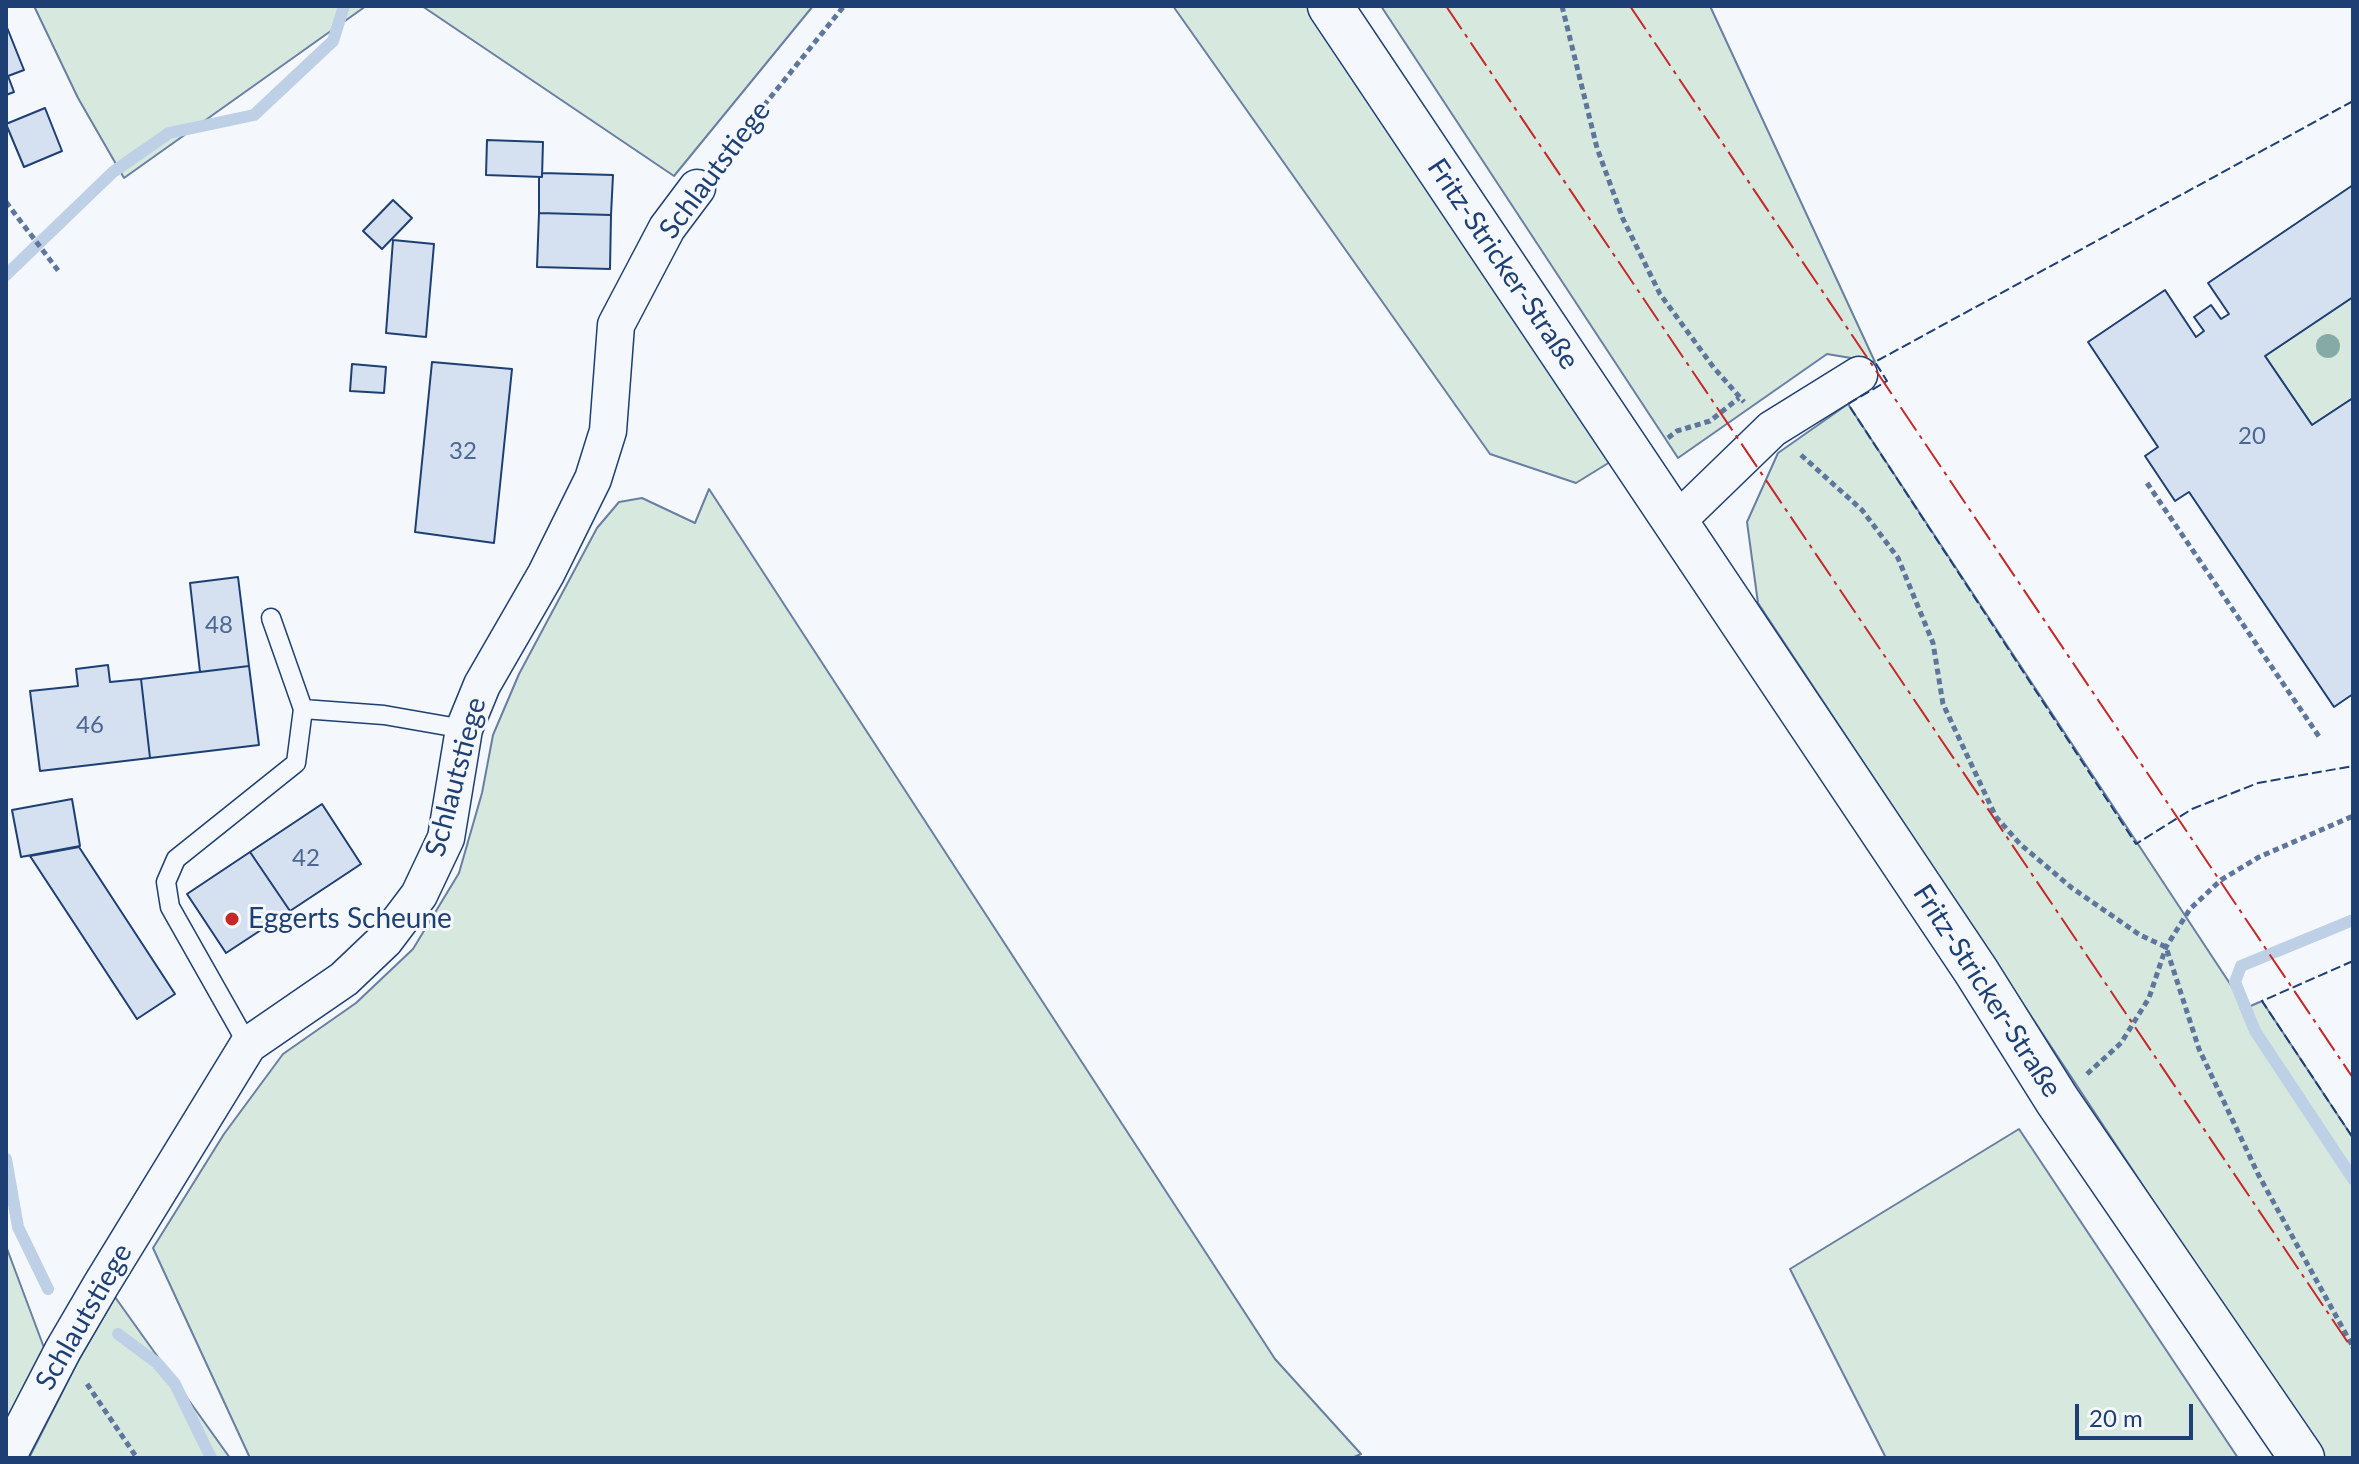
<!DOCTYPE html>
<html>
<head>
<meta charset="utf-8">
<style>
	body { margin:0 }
	#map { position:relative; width:2359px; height:1464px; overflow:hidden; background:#f4f7fb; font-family:Lato,sans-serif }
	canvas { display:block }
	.frame { position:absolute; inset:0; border:8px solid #1d3f73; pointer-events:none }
	.scale { position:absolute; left:2075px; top:1404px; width:118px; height:36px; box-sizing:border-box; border:4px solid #1d3f73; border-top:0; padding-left:10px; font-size:24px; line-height:28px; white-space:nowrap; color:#1d3f73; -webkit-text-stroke:6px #f4f7fb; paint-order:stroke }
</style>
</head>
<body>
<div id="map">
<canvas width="2359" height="1464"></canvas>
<div class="frame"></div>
<div class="scale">20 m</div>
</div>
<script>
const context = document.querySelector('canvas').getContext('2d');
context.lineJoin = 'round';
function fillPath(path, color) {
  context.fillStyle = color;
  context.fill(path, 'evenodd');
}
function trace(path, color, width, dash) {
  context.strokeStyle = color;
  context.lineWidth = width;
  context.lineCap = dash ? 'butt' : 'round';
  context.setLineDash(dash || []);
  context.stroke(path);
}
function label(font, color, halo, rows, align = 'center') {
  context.font = font + ' Lato,sans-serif';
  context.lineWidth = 6;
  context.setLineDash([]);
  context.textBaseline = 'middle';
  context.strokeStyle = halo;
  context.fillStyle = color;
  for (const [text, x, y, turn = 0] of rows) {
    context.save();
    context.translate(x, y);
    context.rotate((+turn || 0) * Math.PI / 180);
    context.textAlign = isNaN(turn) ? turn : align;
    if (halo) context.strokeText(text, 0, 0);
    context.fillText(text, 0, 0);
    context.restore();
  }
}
const green = new Path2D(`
	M34,6H366L124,178L78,98Z
	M422,6H813L674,176Z
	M1173,6H1314L1610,462L1576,483L1490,454Z
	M1381,6H1710L1875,362L1827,354L1678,458Z
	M2353,297V398L2312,425L2265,356Z
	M1848,404L2246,1008L2262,1001L2353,1138V1458H2323L1758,603L1747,522L1778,453Z
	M709,489L1275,1359L1361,1454L1352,1458H250L153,1248L224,1134L283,1054L356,1003L413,949L459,873L482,793L493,735L519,674L597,528L619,502L642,498L695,523Z
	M2019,1129L2238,1458H1886L1790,1269Z
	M6,1246L46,1353L6,1433Z
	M115,1297L230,1458H29L77,1363Z`);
const stream = new Path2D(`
	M6,275L113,172L169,133L254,115L333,41L344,6
	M2353,920L2241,966L2235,982L2255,1031L2353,1179
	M6,1159L18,1227L48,1289
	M118,1334L157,1363L175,1384L211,1458`);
const building = new Path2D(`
	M6,25L24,70L8,76L14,92L6,95Z
	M45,108L62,151L24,167L6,124Z
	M487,140L543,142L542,177L486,175Z
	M542,173L613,175L611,215L539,213V177H542Z
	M2353,185V297L2265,356L2312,425L2353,398V694L2334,707L2189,492L2175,501L2145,456L2158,447L2088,342L2165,290L2196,337L2204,331L2194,317L2211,305L2221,319L2229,314L2208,283Z
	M393,200L412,218L382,249L363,231Z
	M539,213L611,215L610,269L537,267Z
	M393,240L434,244L426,337L386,333Z
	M432,362L512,369L494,543L415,532Z
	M352,364L386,367L384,393L350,391Z
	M238,577L249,666L200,672L190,583Z
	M108,665L110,682L141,679L150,758L40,771L30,691L78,686L76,669Z
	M249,666L259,745L150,758L141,679Z
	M72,799L80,846L21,857L12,810Z
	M322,804L361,864L290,911L250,852Z
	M79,847L175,994L137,1019L30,856Z
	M250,852L290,911L226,953L187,894Z`);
const path = new Path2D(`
	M1562,6L1597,148L1623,219L1660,294L1714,368L1744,402
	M720,160L844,6
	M6,202L60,273
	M1668,438L1677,431L1710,421L1739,398
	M1801,455L1862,510L1898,558L1933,643L1943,704L1996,817L2020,844L2072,888L2140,935L2166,947L2199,1049L2258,1174L2353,1347
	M2147,483L2320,738
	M2087,1074L2121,1043L2149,998L2166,947L2190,909L2221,880L2259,857L2353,816
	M87,1384L137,1458`);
const lane = new Path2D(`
	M303,709L384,715L464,729
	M248,1045L170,907L166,882L176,859L296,763L303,709L271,618`);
const street = new Path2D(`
	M1676,522L1772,429L1859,375
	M7,1458L63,1350L101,1285L248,1045L344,979L385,940L419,895L446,838L464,729L482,685L546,574L593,479L608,431L616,325L667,228L697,188`);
const secondary = new Path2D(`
	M1330,6L1976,971L2057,1100L2302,1458`);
const fence = new Path2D(`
	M2353,101L1875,362L1887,381L1848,404L2136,844L2192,809L2258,783L2353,766
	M2353,961L2262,1001L2353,1138`);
const power = new Path2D(`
	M1446,6L2353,1350
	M1630,6L2353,1078`);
const trees = [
	[2328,346]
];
const markers = [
	[232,919,8,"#c62828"]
];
const numberNames = [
	["20",2252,436],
	["32",463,451],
	["48",219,625],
	["46",90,725],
	["42",306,858]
];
const streetNames = [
	["Schlautstiege",715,170,-53],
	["Fritz-Stricker-Straße",1503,264,56],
	["Schlautstiege",456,777,-75],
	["Fritz-Stricker-Straße",1987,991,57],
	["Schlautstiege",84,1317,-60]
];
const poiNames = [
	["Eggerts Scheune",248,919]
];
fillPath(green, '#d7e8df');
trace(green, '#687fa3', 2);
trace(stream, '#bed0e5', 12);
fillPath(building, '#d5e0f0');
trace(building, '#1d3f73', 2);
trace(lane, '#1d3f73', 21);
trace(street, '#1d3f73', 39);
trace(secondary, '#1d3f73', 47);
trace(path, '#5e769c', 5, [6, 4]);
trace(lane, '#f4f7fb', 18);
trace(street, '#f4f7fb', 36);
trace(secondary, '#f4f7fb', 44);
trace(fence, '#1d3f73', 2, [10, 4]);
trace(power, '#c62828', 2, [28, 6, 4, 6]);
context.fillStyle = '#86aba6';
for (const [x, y] of trees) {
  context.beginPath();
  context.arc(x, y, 12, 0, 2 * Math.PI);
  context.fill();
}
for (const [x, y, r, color] of markers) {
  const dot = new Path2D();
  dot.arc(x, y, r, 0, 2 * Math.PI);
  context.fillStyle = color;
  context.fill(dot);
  trace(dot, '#f4f7fb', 3);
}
label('24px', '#4b6792', null, numberNames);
label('28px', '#1d3f73', '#f4f7fb', streetNames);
label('28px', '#1d3f73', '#f4f7fb', poiNames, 'left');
</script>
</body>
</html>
